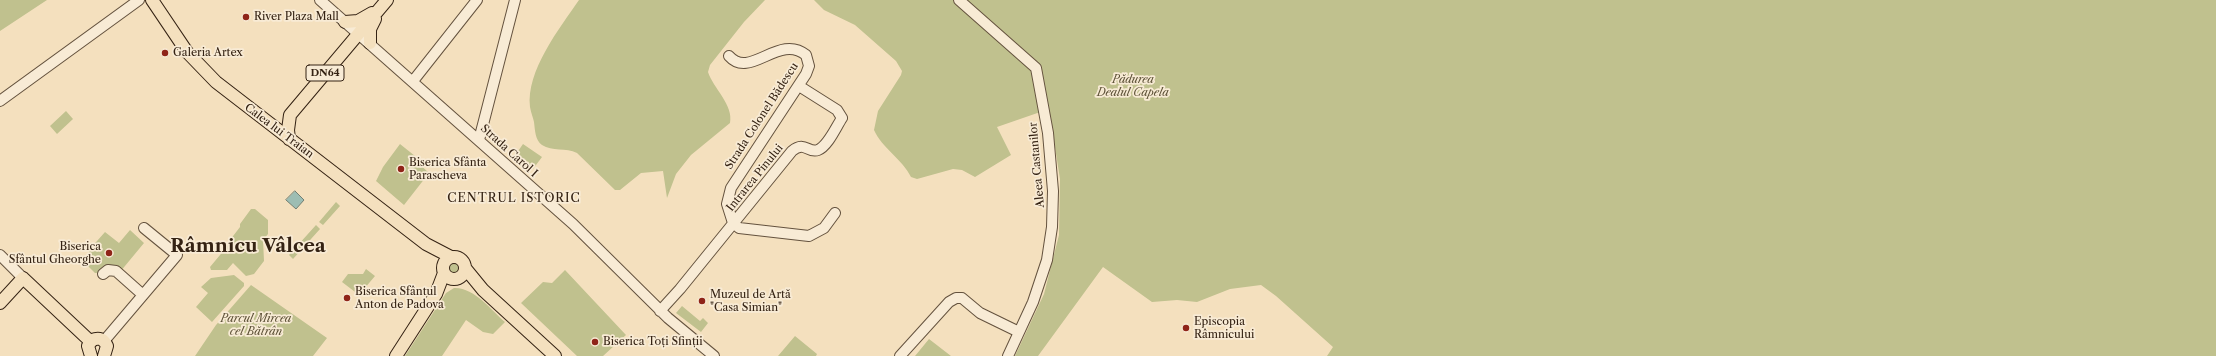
<!DOCTYPE html>
<html>
<head>
<meta charset="utf-8">
<style>
	body { margin:0 }
	canvas { display:block; background:#f4e0be }
</style>
</head>
<body>
<canvas width="2216" height="356"></canvas>
<script>
const context = document.querySelector('canvas').getContext('2d');
context.lineJoin = 'round';
function fillPath(path, color) {
  context.fillStyle = color;
  context.fill(path, 'evenodd');
}
function trace(path, color, width, dash) {
  context.strokeStyle = color;
  context.lineWidth = width;
  context.lineCap = dash ? 'butt' : 'round';
  context.setLineDash(dash || []);
  context.stroke(path);
}
function label(font, color, halo, rows, align = 'center') {
  context.font = font + ' "Libre Caslon Text",serif';
  context.lineWidth = 3.5;
  context.setLineDash([]);
  context.textBaseline = 'middle';
  context.strokeStyle = halo;
  context.fillStyle = color;
  for (const [text, x, y, turn = 0] of rows) {
    context.save();
    context.translate(x, y);
    context.rotate((+turn || 0) * Math.PI / 180);
    context.textAlign = isNaN(turn) ? turn : align;
    if (halo) context.strokeText(text, 0, 0);
    context.fillText(text, 0, 0);
    context.restore();
  }
}
const green = new Path2D(`
	M0,0H47L0,31Z
	M579,0H765L744,22L710,65L708,72C713,88 734,105 730,123L691,155L676,174L667,198L663,171L641,173L620,190H615L577,153C566,147 552,152 542,145C535,140 535,130 534,122C533,117 531,113 530,107C526,71 559,29 579,0Z
	M814,0H2216V356H1327L1333,347L1276,296L1261,285L1230,289L1197,302L1177,300L1152,302L1103,267L1038,356H1015L1044,294L1059,235L1060,179L1049,109L997,127L1011,155L975,177L962,170L953,169L917,179L911,177C902,159 882,148 874,130L878,111L901,75L902,71L896,61L855,25L824,10Z
	M66,111L73,119L57,134L50,126Z
	M400,144L415,156V160L429,173L404,205L376,181L383,167Z
	M523,144L542,157L533,169L528,166L529,162L514,157Z
	M336,202L340,206L323,225L319,222Z
	M251,209H255L268,220V234L263,240L264,261L254,274L246,276L233,263L227,270H211L210,267L230,243V240L240,227V224Z
	M316,225L320,229L293,259L289,255Z
	M130,230L144,243L120,272L95,273L83,261L89,254V250L105,232L119,243Z
	M447 268a7 7 0 1 1 14 0a7 7 0 1 1-14 0Z
	M366,269L375,276L359,295L342,282L348,274H363Z
	M565,270L626,335L603,356H577L521,303L543,282L552,283Z
	M234,275L244,283V286L212,322L196,307L208,293L201,287L211,278Z
	M251,285L327,338L313,356H195L216,325Z
	M454,288C474,287 491,310 505,322L493,334L483,332L466,320L442,356H405L446,293Z
	M682,306L700,321L703,318L708,323L701,332L676,313Z
	M795,336L817,354L816,356H778Z
	M929,339L951,356H915Z`);
const water = new Path2D(`
	M295,191L304,200L296,209L286,200Z`);
const minor = new Path2D(`
	M320,0L573,224L668,318L714,356
	M959,0L1036,68L1048,133L1053,191L1052,227L1047,260L1033,302L1008,356
	M729,56C750,80 779,33 806,55L809,66L806,74L731,188L727,204L733,223L739,228L809,236L824,228L835,213
	M413,81L477,0
	M0,101L139,0
	M479,140L515,0
	M0,255L23,278
	M103,274L108,270L116,271L143,295
	M660,311L680,289L792,151C805,140 808,154 818,150C828,146 836,127 842,118L837,110L799,86
	M104,341L177,255L144,228
	M900,356L949,302L956,298H962L980,313L1019,332`);
const major = new Path2D(`
	M152,0L187,52L216,82L426,244L451,257
	M345,22L358,21L372,13
	M370,43V29L375,19
	M289,139L288,130L290,115L387,0
	M443 268a11 11 0 1 1 22 0a11 11 0 1 1-22 0Z
	M465,268L483,290L555,356
	M0,303L23,278L91,342
	M91,356L88,346L92,340C99,337 104,339 107,346L104,356
	M396,356L436,294L444,273`);
const markers = [
	[246,17,4,"#8f2418"],
	[165,53,4,"#8f2418"],
	[401,169,4,"#8f2418"],
	[109,253,4,"#8f2418"],
	[347,298,4,"#8f2418"],
	[702,301,4,"#8f2418"],
	[1186,328,4,"#8f2418"],
	[595,342,4,"#8f2418"]
];
const shields = [
	[325,73,38]
];
const shieldNames = [
	["DN64",325,73]
];
const poiNames = [
	["River Plaza Mall",254,17],
	["Galeria Artex",173,53],
	["Biserica Sfânta",409,163],
	["Parascheva",409,176],
	["Biserica",101,247,"right"],
	["Sfântul Gheorghe",101,260,"right"],
	["Biserica Sfântul",355,292],
	["Anton de Padova",355,305],
	["Muzeul de Artă",710,295],
	["\"Casa Simian\"",710,308],
	["Episcopia",1194,322],
	["Râmnicului",1194,335],
	["Biserica Toți Sfinții",603,342]
];
const parkNames = [
	["Pădurea",1133,80],
	["Dealul Capela",1133,93],
	["Parcul Mircea",256,319],
	["cel Bătrân",256,332]
];
const streetNames = [
	["Strada Colonel Bădescu",762,116,-57],
	["Calea lui Traian",279,131,37],
	["Strada Carol I",509,151,42],
	["Aleea Castanilor",1037,165,-95],
	["Intrarea Pinului",755,178,-51]
];
const neighbourhoodNames = [
	["CENTRUL ISTORIC",514,199]
];
const townNames = [
	["Râmnicu Vâlcea",248,247]
];
fillPath(green, '#c0c18e');
fillPath(water, '#9cbdb3');
trace(water, '#727f73', 1);
trace(minor, '#64523e', 12);
trace(major, '#342213', 14);
trace(minor, '#f8ebd5', 10);
trace(major, '#f4e0be', 12);
for (const [x, y, r, color] of markers) {
  const dot = new Path2D();
  dot.arc(x, y, r, 0, 2 * Math.PI);
  context.fillStyle = color;
  context.fill(dot);
  trace(dot, '#f8ebd5', 1.5);
}
for (const [x, y, w] of shields) {
  const box = new Path2D();
  box.roundRect(x - w / 2, y - 8, w, 16, 3);
  context.fillStyle = '#f8ebd5';
  context.fill(box);
  trace(box, '#342213', 1);
}
label('bold 10px', '#342213', null, shieldNames);
label('11px', '#342213', '#f8ebd5', poiNames, 'left');
label('italic 11px', '#5e5238', '#f8ebd5', parkNames);
label('11px', '#342213', '#f8ebd5', streetNames);
context.letterSpacing = '1px';
label('12px', '#342213', '#f8ebd5', neighbourhoodNames);
context.letterSpacing = '0px';
label('bold 19px', '#342213', '#f8ebd5', townNames);
</script>
</body>
</html>
